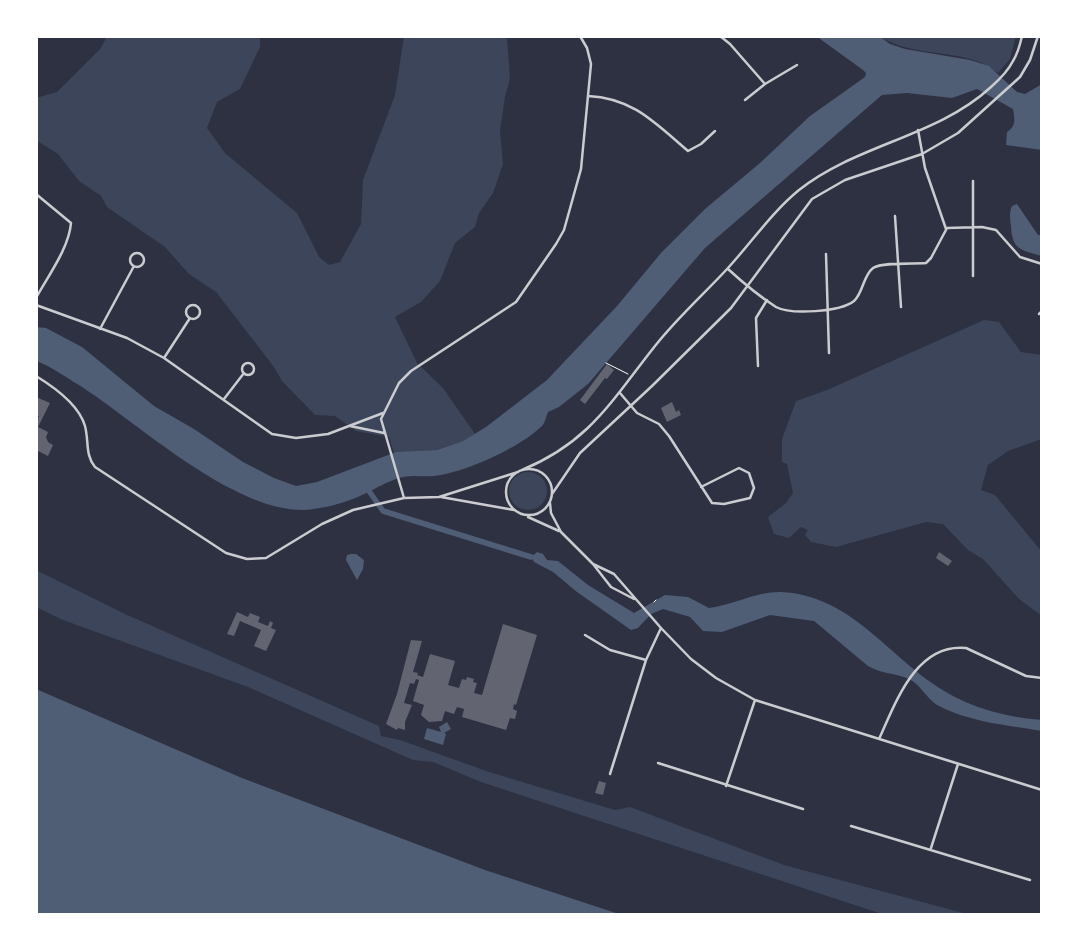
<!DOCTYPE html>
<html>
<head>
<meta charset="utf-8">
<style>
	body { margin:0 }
	#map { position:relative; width:1078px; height:951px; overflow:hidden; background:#2d3142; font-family:"IBM Plex Sans",sans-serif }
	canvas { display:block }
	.frame { position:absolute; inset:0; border:38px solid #fff; pointer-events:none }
</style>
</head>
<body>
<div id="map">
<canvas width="1078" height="951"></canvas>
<div class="frame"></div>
</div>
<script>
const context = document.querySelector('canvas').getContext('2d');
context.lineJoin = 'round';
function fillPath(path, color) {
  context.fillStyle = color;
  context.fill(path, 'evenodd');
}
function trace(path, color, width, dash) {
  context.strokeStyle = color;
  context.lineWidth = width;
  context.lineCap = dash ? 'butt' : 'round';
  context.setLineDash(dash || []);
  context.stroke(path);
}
const green = new Path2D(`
	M107,36H260V47L240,89L217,102L207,128L225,153L297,213L319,257L329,265L340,262L361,224L363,180L395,95L404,36H507L510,79L505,97L500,131L503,164L493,193L479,213L475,227L455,243L440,281L421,302L395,317L417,363L443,388L475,434L463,441L437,450L394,453L389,437L356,431L335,416L315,415L282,381L274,367L216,292L189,274L165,247L107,207L101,196L79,181L58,154L36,140V98L57,92L101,48Z
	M879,36H1016L1010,59L998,73C966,46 915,60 879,36Z
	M984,320L999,322L1021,352L1042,355V439L1008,451L988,465L981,490L995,495L1042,552V616L1019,599L983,559L968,550L943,524L926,522L836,547L811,542L805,535L808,530L801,527L789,538L774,534L768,517L786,503L793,493L787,464L782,462V439L796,401L827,390Z
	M509 491a19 19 0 1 1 38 0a19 19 0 1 1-38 0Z
	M36,570L125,614L379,726L381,736L400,740L489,772L615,810L630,807L784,865L971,915H885L481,782L433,762L413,760L248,687L63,620L36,607Z`);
const water = new Path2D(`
	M816,36H879L890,44L905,49L970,60L989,66L1017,92L1025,94L1042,84V150L1006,145L1007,132C1016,126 1015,120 1013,109L977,89L952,98L907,93L882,95L705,248L588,384L559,407L548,412C546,417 545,423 542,426C519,448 471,469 441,475C432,477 423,476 414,476C394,476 380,487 362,495C346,503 321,509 304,510C232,511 138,423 79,385C65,377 51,366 36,361V327L46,328L82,347L154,406L194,429L243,462L274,478L296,486L317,482L396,452L437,450L463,441L486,427L547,380L617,306L661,253L705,209L760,163L810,116L865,77L866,73L863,70Z
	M1017,204L1038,235H1042V256C1021,250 1012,250 1011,226C1010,219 1009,213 1012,206Z
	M537,552L543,554L547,560L558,561L588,585L634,613L665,595L688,597L709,608C733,605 757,591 782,592C848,596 883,649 932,683C964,706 1003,717 1042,720V731C1006,725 969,722 937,705C926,698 921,685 909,679C895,673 881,674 868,666L814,621L770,615L722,632L703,631L690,617L663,609L651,614L638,628L631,630L577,592L553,572L534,562L531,557Z
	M351,554H356L364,560L363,569L357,580L346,560L347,555Z
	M36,689L242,778L485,870L622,915H36Z
	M447,722L451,729L444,733L446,734L443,745L424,739L427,728L441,732L439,727Z`);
const canal = new Path2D(`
	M369,491L383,511L531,557`);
const building = new Path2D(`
	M607,364L614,370L607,379L605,378L585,404L580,400Z
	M36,397L50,403L38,427L48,432L46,437L48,442L53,445L48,456L36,450V423L39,416L36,415Z
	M672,402L676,412L679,410L681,415L667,422L661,408Z
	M939,552L952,561L948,566L936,558Z
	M237,612L248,617L250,613L260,617L258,622L268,626L270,621L273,623L271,628L276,630L266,651L254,646L261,630L240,621L234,636L227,634Z
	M503,624L537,635L516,705L514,704L513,709L517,711L515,719L510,718L506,730L462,717L464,709L457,707L454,714L445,711L442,721L429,722L421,715L424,705L413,701L419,680L416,679L414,684L410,683L404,703L412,705L405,722V730L398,728L397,730L386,724L397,694L411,640L422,641L413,672L418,673L417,675L423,677L430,654L455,661L448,685L459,688L462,679L466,680L467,677L474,679L473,682L477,683L474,693L482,695Z
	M599,781L606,783L603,795L595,793Z`);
const path = new Path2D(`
	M606,363L628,374
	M654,602L656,600`);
const minor = new Path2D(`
	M720,36L730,44L765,84
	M588,96C633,98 655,123 688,151L701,144L715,131
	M745,100L765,84L797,65
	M918,130L925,168L946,229
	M973,181V276
	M36,194L71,223C69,248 48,276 36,298
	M895,216L901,307
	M130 260a7 7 0 1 1 14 0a7 7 0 1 1-14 0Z
	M826,254L829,353
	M728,269C740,280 762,298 776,307C791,315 840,312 854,301C863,293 863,276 873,268C882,262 914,264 926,263L931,258L947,228L982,227L996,230L1020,257L1042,264
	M186 312a7 7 0 1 1 14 0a7 7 0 1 1-14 0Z
	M36,305L127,338L164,358L272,434L296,438L328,434L383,413
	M1039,314L1042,311
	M100,329L134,266
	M164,358L190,318
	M242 369a6 6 0 1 1 12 0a6 6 0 1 1-12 0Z
	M758,366L756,318L767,300
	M36,376C54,387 79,405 85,426C89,441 85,455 95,467L226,553L247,559L266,558L322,524L353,510L404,498L439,497L518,472
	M620,393L637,413L659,424L669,436L712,503L724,504L750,498L754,488L749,473L739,468L701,487
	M224,399L244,373
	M350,426L384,433
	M506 492a23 23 0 1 1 46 0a23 23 0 1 1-46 0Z
	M522,470C590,442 612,400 655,346C677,318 704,294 728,268C752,242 771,213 799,190C857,144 937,137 991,87C1000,79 1008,71 1013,61C1018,53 1020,45 1022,36
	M552,494L580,453L652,386L731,308L812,199L845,180L922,154L958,133L1020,77L1030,60L1038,36
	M441,497L514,510
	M404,498L381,419L399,383L411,371L516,302L556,244L564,230L581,169L591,64L587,48L580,36
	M550,503L551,513L561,532L593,564L611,587L634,599
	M528,517L559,531
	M593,564L614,574L661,628L691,659L716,678L755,700L1042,790
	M585,635L610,650L646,660
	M879,739C896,702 916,643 966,648L1026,676L1042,678
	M658,763L803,809
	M610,774L646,660L661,628
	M726,786L755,700
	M851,826L1030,880
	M931,848L958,764`);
fillPath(green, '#3c4559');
fillPath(water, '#4f5d75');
trace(canal, '#4f5d75', 5.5);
fillPath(building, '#626471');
trace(path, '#fff', 1);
trace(minor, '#caccd0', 2.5);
</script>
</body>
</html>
